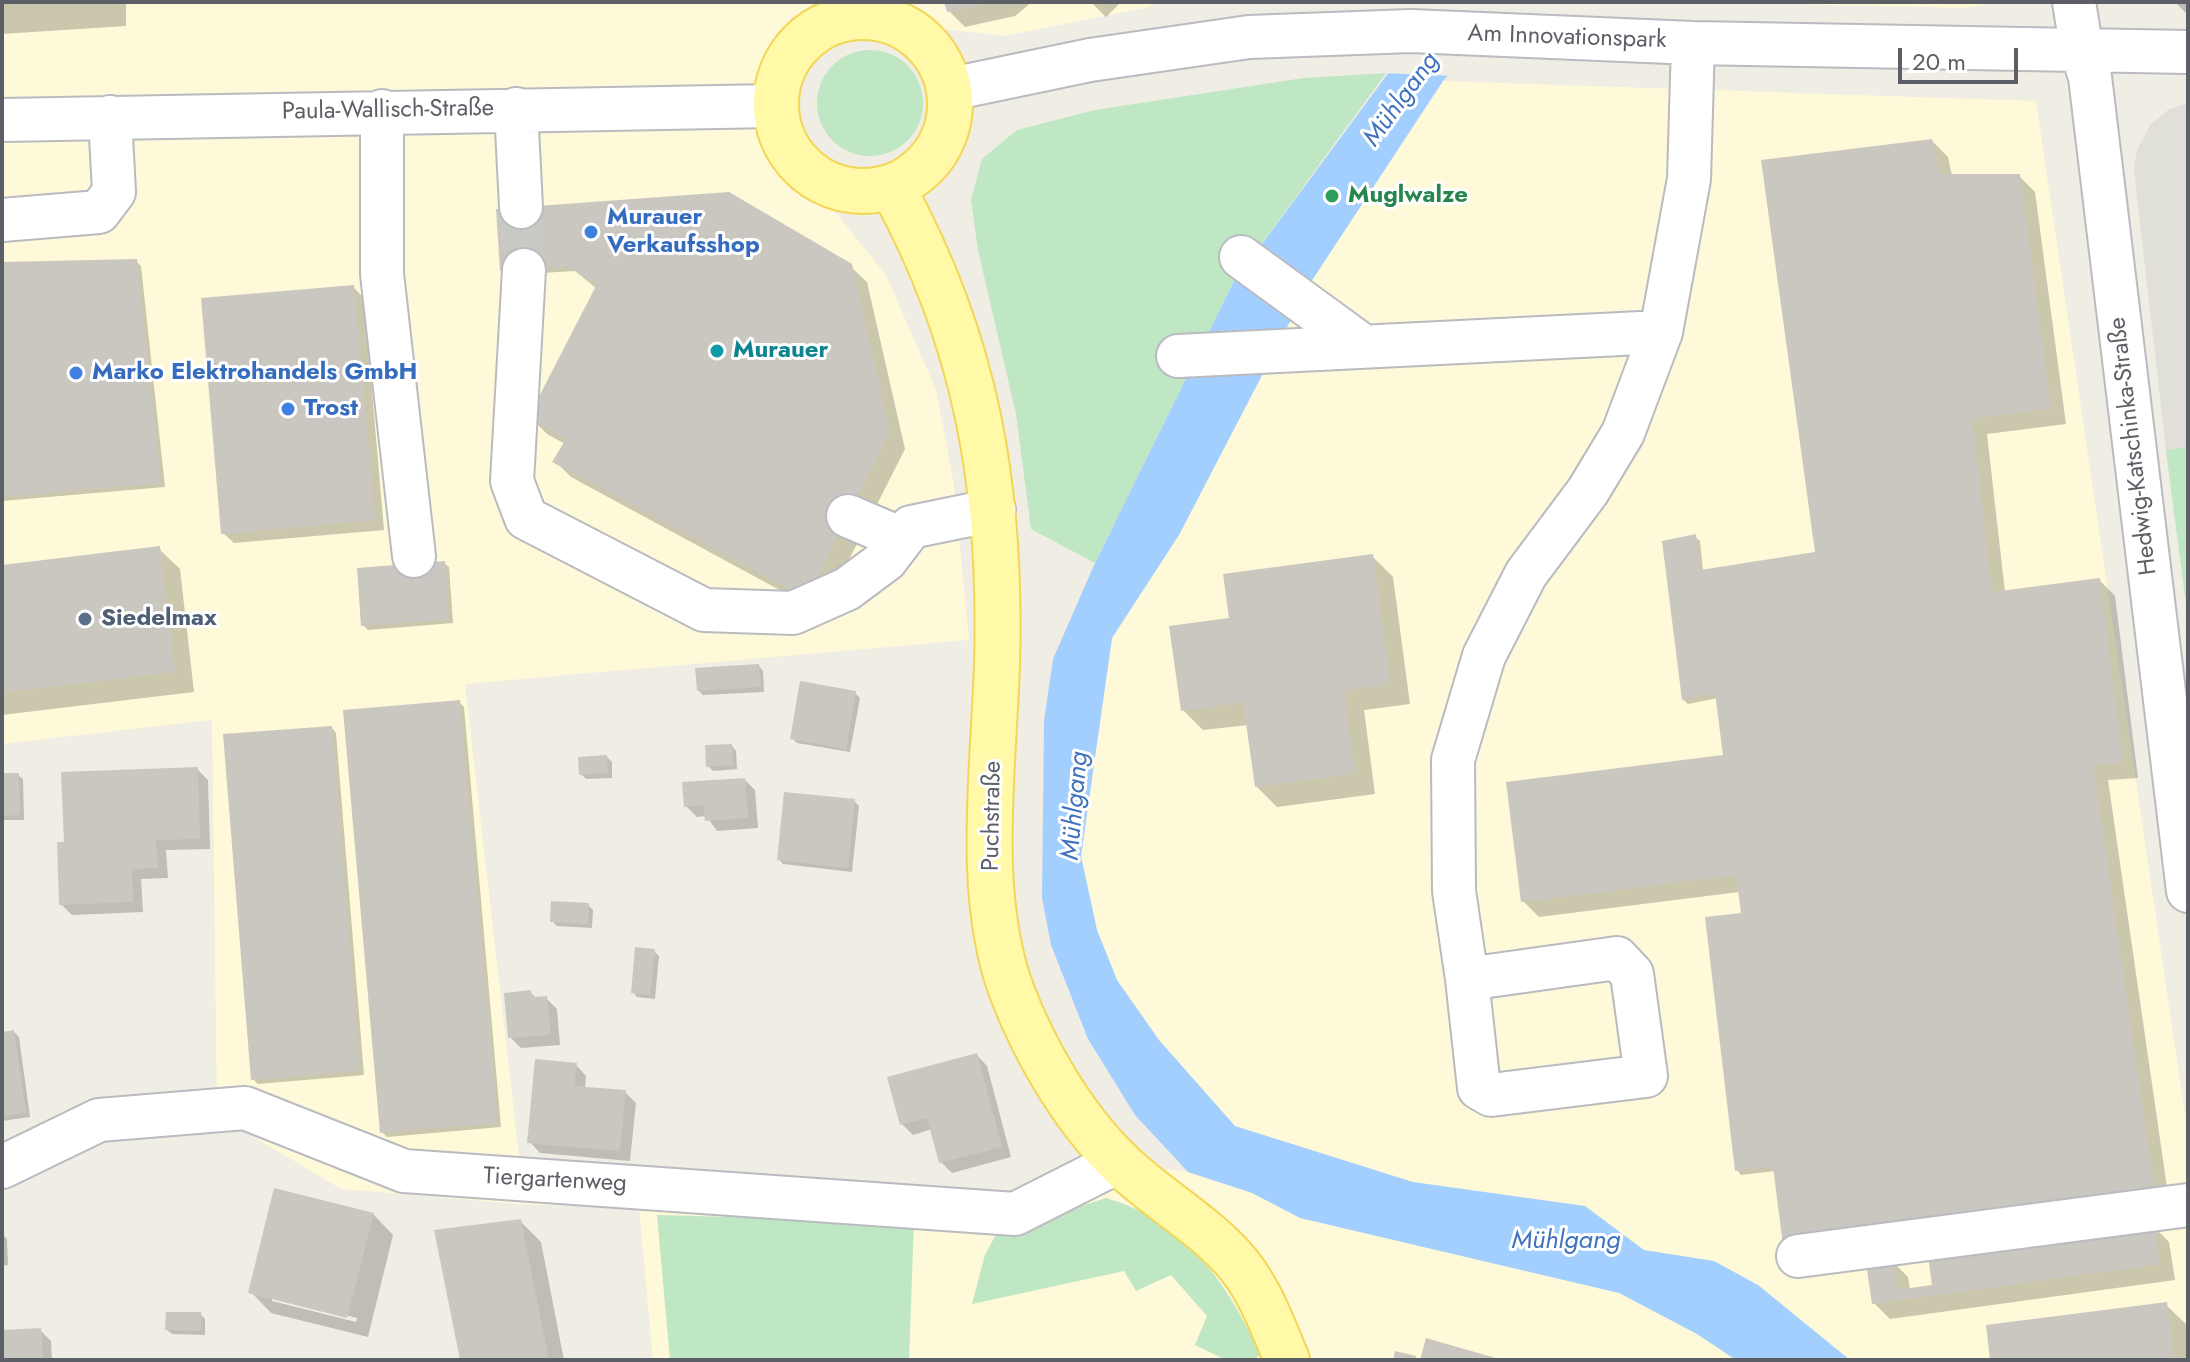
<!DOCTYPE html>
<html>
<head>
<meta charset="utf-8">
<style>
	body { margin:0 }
	#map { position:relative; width:2190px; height:1362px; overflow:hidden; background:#efede4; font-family:Jost,sans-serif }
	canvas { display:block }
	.frame { position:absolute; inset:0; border:4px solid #5c5f65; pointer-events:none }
	.scale { position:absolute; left:1898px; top:48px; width:120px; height:36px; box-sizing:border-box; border:4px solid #5c5f65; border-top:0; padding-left:10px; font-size:24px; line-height:28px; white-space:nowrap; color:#5c5f65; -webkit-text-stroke:6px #fff; paint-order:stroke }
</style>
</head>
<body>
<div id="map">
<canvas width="2190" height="1362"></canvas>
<div class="frame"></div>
<div class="scale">20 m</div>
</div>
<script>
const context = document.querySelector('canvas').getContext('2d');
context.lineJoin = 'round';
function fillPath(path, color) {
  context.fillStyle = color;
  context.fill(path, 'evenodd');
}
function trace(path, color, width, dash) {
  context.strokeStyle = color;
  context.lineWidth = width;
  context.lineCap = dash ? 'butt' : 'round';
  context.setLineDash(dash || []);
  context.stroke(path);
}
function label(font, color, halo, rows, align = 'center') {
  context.font = font + ' Jost,sans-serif';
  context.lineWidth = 6;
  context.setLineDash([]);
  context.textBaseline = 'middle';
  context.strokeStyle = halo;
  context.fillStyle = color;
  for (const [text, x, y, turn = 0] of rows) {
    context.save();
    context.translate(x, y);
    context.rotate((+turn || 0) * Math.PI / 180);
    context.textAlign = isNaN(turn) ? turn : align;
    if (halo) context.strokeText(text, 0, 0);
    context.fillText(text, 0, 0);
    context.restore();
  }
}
const commercial = new Path2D(`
	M2,2H1157L1149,7L1004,36L843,18L800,43L774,106L790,156L886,275L936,390L954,485L969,640L465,684L520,1164L1024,1209L1118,1162L1188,1172L1159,1040L1117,980L1097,930L1081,856L1112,638L1179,535L1298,300L1443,81L2036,101L2188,1135V1360H653L639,1208L517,1204L341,1189L217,1115L212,720L2,744Z
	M1691,2H2001L1967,8Z`);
const industrial = new Path2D(`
	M2188,103V447L2166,450L2134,170L2137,150L2150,125L2168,110Z`);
const green = new Path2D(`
	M817 103a53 53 0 1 1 106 0a53 53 0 1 1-106 0Z
	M1386,73L1233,283L1095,563L1031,529L1016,414L978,250L971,200L982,159L1017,130L1095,110L1304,78Z
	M2188,447V621L2166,450Z
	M1106,1198C1184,1220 1228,1283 1260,1354L1254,1360H1226L1195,1345L1207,1316L1171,1275L1136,1291L1124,1271L972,1304L985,1255L1001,1225L1042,1219Z
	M657,1215L914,1222L909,1360H670Z`);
const water = new Path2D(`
	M1441,2H1512L1443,81L1309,285L1179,535L1112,638L1081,856L1097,930L1117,980L1159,1040L1235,1126L1413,1182L1585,1206L1644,1250L1714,1261L1758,1285L1850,1360H1736L1697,1334L1619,1293L1300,1218L1252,1193L1188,1172L1135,1115L1088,1039L1051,945L1042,898L1044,721L1053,659L1095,563L1233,283Z`);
const pier = new Path2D(`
	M1436,2H1515L1453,76L1381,73Z`);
const shadow = new Path2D(`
	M2,2H126V26L2,34Z
	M946,2H1032L1015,16L965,27L949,11Z
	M1091,2H1121L1106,17Z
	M2175,2H2188V15Z
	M1932,141L1948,157L1952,176H2019L2035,192L2066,424L1987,434L2005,592L2099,580L2115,596L2138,778L2108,780L2171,1215L1775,1171L1741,1175L1737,1170L1744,919L1739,892L1539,917L1523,901L1725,756L1718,698L1688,704L1683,699L1695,537L1700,541L1703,571L1817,554Z
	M498,211L850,266L867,282L905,449L822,613L571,477L555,461L565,444L547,434L531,418L596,288L575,271L507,275L502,270Z
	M136,261L141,266L165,487L2,501V264Z
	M353,287L364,298L384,530L234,543L223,533Z
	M159,549L180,569L194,692L2,715V567Z
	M1372,556L1393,577L1410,704L1364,710L1375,794L1277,807L1256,786L1248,725L1203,730L1183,710L1231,619Z
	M444,563L449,567L453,623L368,630L363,625Z
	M759,666L763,671L764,692L703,695L698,690Z
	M855,693L860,698L850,752L797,743L792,738Z
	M459,702L464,707L501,1127L387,1137L382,1132Z
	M332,728L336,733L364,1075L258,1084L253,1079Z
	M732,746L736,751L737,769L713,771L708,766Z
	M607,757L612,762V778L586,779L581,774Z
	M197,769L208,780L210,849L166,850L168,878L141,879L143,912L72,915L61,904L66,844Z
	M2,775H18L23,779L24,820H2Z
	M745,780L755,790L758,828L717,831L706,816L697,817L686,806Z
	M854,801L859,806L852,872L783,864L779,859Z
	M588,905L593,910L592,928L557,926L552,921Z
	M654,951L659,956L655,999L637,997L633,992Z
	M530,992L537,999L546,998L557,1009L560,1045L521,1048L510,1037Z
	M14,1032L19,1037L30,1117L2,1121V1034Z
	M977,1055L987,1066L1011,1157L952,1173L941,1162L932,1129L913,1135L902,1124Z
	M576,1065L586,1076L585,1089L625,1092L636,1103L630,1161L540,1153L530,1142Z
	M373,1214L393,1235L368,1337L271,1313L251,1292ZM272,1297L357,1318L356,1322L272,1301Z
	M520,1221L541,1242L564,1360H462Z
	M2153,1226L2169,1242L2175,1280L1890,1319L1874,1303L1892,1261L1908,1277L1910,1290L1934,1287Z
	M2,1234L7,1239L8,1265L2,1266Z
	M2166,1305L2187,1325L2188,1360H1992Z
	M200,1314L205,1319V1335L172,1334L167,1330Z
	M41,1331L51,1341L52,1360H2V1332Z`);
const building = new Path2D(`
	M944,2H988V3L947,12Z
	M1932,139L1940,174H2020L2051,409L1972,418L1992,592L2100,578L2123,763L2093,765L2156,1199L1783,1245L1773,1167L1735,1171L1705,917L1741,913L1736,875L1521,902L1506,782L1723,755L1715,693L1682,700L1662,541L1696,534L1700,570L1815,552L1761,160Z
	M729,192L852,264L890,432L806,598L552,462L566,439L528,418L597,284L568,267L500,271L496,209Z
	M137,259L161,483L2,497V262Z
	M354,285L375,520L221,534L201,298Z
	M160,546L175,672L2,693V565Z
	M1373,554L1390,684L1344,690L1355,774L1255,787L1243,702L1181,711L1169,626L1229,618L1223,574Z
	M445,561L449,619L361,626L357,568Z
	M759,664L761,687L697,691L695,668Z
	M800,681L856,691L846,749L790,739Z
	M460,700L498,1123L380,1133L343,710Z
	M332,726L360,1071L251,1080L223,734Z
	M732,744L733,765L706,767L705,745Z
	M607,755L608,773L579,775L578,757Z
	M198,767L200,839L156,840L158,868L132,869L133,902L59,905L57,842H64L61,772Z
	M2,773H19L20,815L2,816Z
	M745,778L748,818L705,821L703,805L684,807L682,782Z
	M784,792L855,799L848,868L777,860Z
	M551,901L589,903L588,924L550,922Z
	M635,947L655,949L650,995L631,993Z
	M531,990L532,997L547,996L551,1035L508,1038L504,993Z
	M14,1030L26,1113L2,1116V1032Z
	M977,1053L1002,1147L939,1163L927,1118L900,1125L887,1077Z
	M535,1059L577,1063L574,1086L626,1090L620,1151L527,1143Z
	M274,1188L374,1213L347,1318L248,1293Z
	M521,1219L549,1360H460L434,1230Z
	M2154,1224L2160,1264L1872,1304L1866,1263L1893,1259L1897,1290L1932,1285L1928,1256Z
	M2167,1302L2174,1360H1990L1986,1325Z
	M166,1312H201V1331L165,1330Z
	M41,1328L43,1360H2V1330Z
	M1426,1338L1499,1359V1360H1420Z
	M1395,1351L1416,1356L1415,1360H1393Z`);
const minorTunnel = new Path2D(`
	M521,207L524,270`);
const minor = new Path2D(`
	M2074,2L2082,52L2090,77L2188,891
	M951,89L1090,60L1249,37L1411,31L1693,43L2188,52
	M516,109L521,207
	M382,111V274L414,556
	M2,120L774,106
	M2,220L99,212L114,192L110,117
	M1241,257L1363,346
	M524,270L512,481L526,518L704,610L793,613L847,589L886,560L911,527L994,510
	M1178,356L1661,332
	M848,516L902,539
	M1617,958L1632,974L1646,1076L1491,1095L1479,1088L1467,979Z
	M1467,979L1454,891L1453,760L1484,656L1526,574L1588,491L1623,433L1661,332L1689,179L1693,43
	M2,1167L99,1120L245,1108L404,1171L1015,1214L1118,1162
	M1798,1256L2188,1205`);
const major = new Path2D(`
	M776 104a87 87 0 1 1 174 0a87 87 0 1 1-174 0Z
	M893,189C977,342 1002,490 997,664C994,766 975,894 1012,992C1035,1052 1073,1117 1118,1161C1153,1196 1199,1221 1232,1257C1259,1286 1272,1325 1287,1360`);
const markers = [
	[1332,196,8,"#2e9e5b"],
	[591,232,8,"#3f7fe0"],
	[717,351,8,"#0f9aa8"],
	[76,373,8,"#3f7fe0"],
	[288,409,8,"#3f7fe0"],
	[85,619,8,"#5c6f8a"]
];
const streetNames = [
	["Am Innovationspark",1567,38,2],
	["Paula-Wallisch-Straße",388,111,-1],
	["Hedwig-Katschinka-Straße",2134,446,-97],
	["Puchstraße",993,816,-89],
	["Tiergartenweg",555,1181,3]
];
const leisureNames = [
	["Muglwalze",1348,196]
];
const shopNames = [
	["Murauer",607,218],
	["Verkaufsshop",607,246],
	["Marko Elektrohandels GmbH",92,373],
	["Trost",304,409]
];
const cultureNames = [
	["Murauer",733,351]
];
const serviceNames = [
	["Siedelmax",101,619]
];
const waterNames = [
	["Mühlgang",1402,100,-54],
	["Mühlgang",1076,806,-85],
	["Mühlgang",1566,1242]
];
fillPath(commercial, '#fef9d9');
fillPath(industrial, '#e0dfd8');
fillPath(green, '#bfe7c3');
fillPath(water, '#a3cfff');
fillPath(pier, '#efede4');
fillPath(shadow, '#0003');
fillPath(building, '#cac7c1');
trace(minorTunnel, '#cacac4', 42, [42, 21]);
trace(minor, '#b9bbc0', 46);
trace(major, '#f4d657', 48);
trace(minor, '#fff', 42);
trace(major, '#fff9a8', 44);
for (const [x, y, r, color] of markers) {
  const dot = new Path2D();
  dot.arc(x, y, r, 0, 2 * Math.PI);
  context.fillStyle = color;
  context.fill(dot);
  trace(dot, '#fff', 3);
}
label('24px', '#5c5f65', '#fff', streetNames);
label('bold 24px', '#27864d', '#fff', leisureNames, 'left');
label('bold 24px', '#366cbe', '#fff', shopNames, 'left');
label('bold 24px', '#0d838f', '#fff', cultureNames, 'left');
label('bold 24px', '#4e5e75', '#fff', serviceNames, 'left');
label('italic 26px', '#4072bd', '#fff', waterNames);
</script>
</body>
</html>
